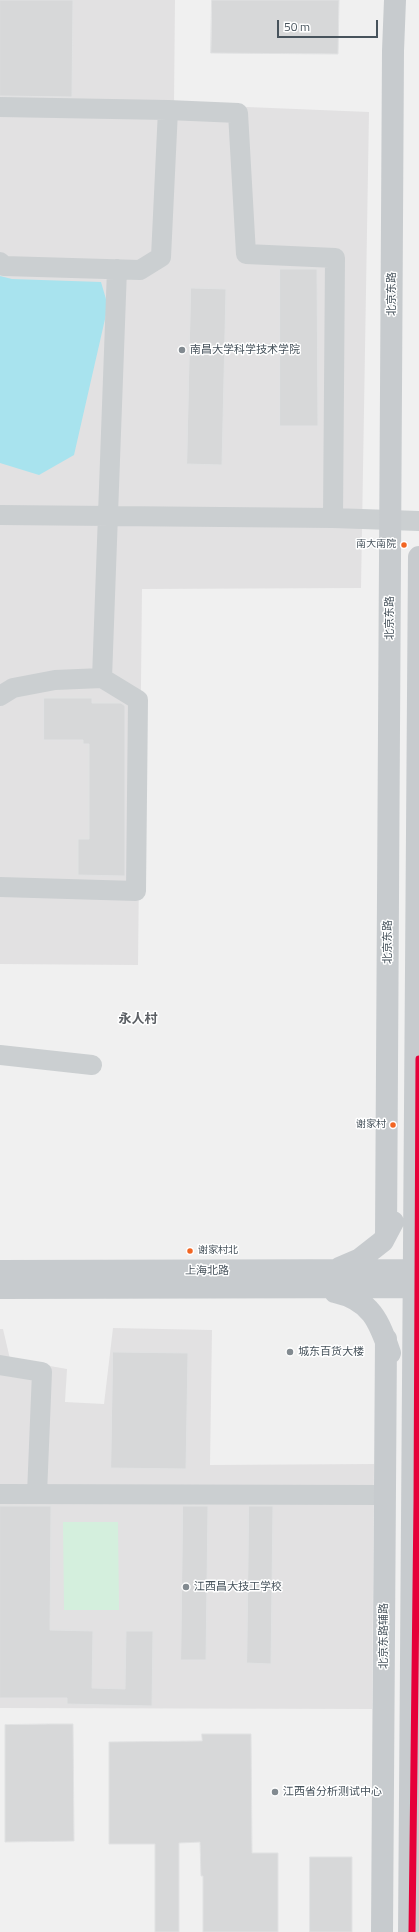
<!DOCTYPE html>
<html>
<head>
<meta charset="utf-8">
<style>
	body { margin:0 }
	#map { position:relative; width:419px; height:1932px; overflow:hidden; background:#f0f0f0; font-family:"Titillium Web",sans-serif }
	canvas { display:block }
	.scale { position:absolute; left:277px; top:20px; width:101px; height:18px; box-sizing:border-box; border:2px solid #47535c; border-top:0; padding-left:5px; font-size:12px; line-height:14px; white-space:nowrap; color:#47535c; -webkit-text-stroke:3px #fff; paint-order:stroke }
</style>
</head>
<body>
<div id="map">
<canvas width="419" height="1932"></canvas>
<div class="scale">50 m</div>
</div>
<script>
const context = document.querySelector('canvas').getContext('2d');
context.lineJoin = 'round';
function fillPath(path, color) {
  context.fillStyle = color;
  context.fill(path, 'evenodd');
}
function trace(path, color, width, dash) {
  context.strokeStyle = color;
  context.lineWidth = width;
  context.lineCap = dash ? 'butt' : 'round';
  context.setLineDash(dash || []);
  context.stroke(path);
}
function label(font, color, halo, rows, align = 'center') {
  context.font = font + ' "Titillium Web","Noto Sans SC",sans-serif';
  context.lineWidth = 3;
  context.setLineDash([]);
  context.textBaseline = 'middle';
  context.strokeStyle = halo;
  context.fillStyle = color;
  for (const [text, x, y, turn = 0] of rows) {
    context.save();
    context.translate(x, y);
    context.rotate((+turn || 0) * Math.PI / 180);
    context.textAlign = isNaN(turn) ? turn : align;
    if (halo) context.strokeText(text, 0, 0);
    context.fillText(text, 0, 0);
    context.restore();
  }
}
const education = new Path2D(`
	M0,0H175L174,104L369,112L361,588L142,589L138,965L0,964Z
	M113,1328L212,1330L210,1465L374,1464L372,1709L0,1708V1329H3L10,1359L67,1369L65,1402L104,1404Z`);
const green = new Path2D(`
	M63,1522H118L119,1610H64Z`);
const water = new Path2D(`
	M0,276L12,279L101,282L108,306L74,455L39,475L0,463Z`);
const building = new Path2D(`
	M0,0H73L72,97L0,96Z
	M212,0H339L338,54L211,53Z
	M280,269H317L318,426H280Z
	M191,288L226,289L222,465L187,464Z
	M44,698H92V703H121L125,706V876L78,875V839H89V744H83V740H44Z
	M113,1352L188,1353L186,1469L111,1468Z
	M0,1506H51L50,1630L93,1631L92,1688L125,1689L126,1631H153L152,1706L67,1704V1698H0Z
	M183,1506H208L206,1660H181Z
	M249,1506H273L271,1664L247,1663Z
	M49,1724H73L74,1841L5,1842V1725Z
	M202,1734H251L252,1853H278V1932H203V1876H201L200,1842L179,1843V1932H155V1844H109V1742L202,1741Z
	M310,1857H352V1932H310Z`);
const minor = new Path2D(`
	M0,107L168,110L161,257L140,270L4,266L0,262
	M168,110L238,113L246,254L335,258L333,518
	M0,515L333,518L419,521
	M0,696L13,688L55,680L102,678L117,269
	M0,887L136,891L138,700L102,678
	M0,1055L92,1065
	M0,1365L42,1372L37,1494
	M0,1494L385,1495`);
const major = new Path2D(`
	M386,1235L393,51L395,0
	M339,1268L360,1259L383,1241L393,1222
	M0,1271L419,1270
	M0,1288L419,1287
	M335,1292C371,1300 379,1321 390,1353
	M382,1932L386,1339
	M409,1932L419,557`);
const metro1 = new Path2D(`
	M412,1932L417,1502L419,1059`);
const markers = [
	[182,350,4,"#828a90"],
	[404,545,3.5,"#f26522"],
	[393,1125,3.5,"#f26522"],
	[190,1251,3.5,"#f26522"],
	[290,1352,4,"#828a90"],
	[186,1587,4,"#828a90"],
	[275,1792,4,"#828a90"]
];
const busNames = [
	["南大南院",396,545],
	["谢家村",386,1125],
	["谢家村北",198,1251,"left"]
];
const streetNames = [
	["北京东路",392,294,-90],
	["北京东路",390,618,-90],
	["北京东路",388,942,-90],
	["上海北路",207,1271],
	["北京东路辅路",384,1636,-90]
];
const poiNames = [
	["南昌大学科学技术学院",190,350],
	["城东百货大楼",298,1352],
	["江西昌大技工学校",194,1587],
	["江西省分析测试中心",283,1792]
];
const quarterNames = [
	["永人村",138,1020]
];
fillPath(education, '#e2e1e2');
fillPath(green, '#d4efdd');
fillPath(water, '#a8e3ee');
fillPath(building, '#d7d8d9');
trace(building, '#e1e2e3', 1);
trace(minor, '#cbcfd1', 20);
trace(major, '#c7cbce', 22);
trace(metro1, '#e60039', 7);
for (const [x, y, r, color] of markers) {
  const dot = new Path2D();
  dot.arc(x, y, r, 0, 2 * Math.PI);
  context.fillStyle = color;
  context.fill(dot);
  trace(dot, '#fff', 1.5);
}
label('10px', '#47535c', '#fff', busNames, 'right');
label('11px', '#47535c', '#fff', streetNames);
label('11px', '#47535c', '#fff', poiNames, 'left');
label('bold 13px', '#5b5f64', '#fff', quarterNames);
</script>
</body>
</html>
